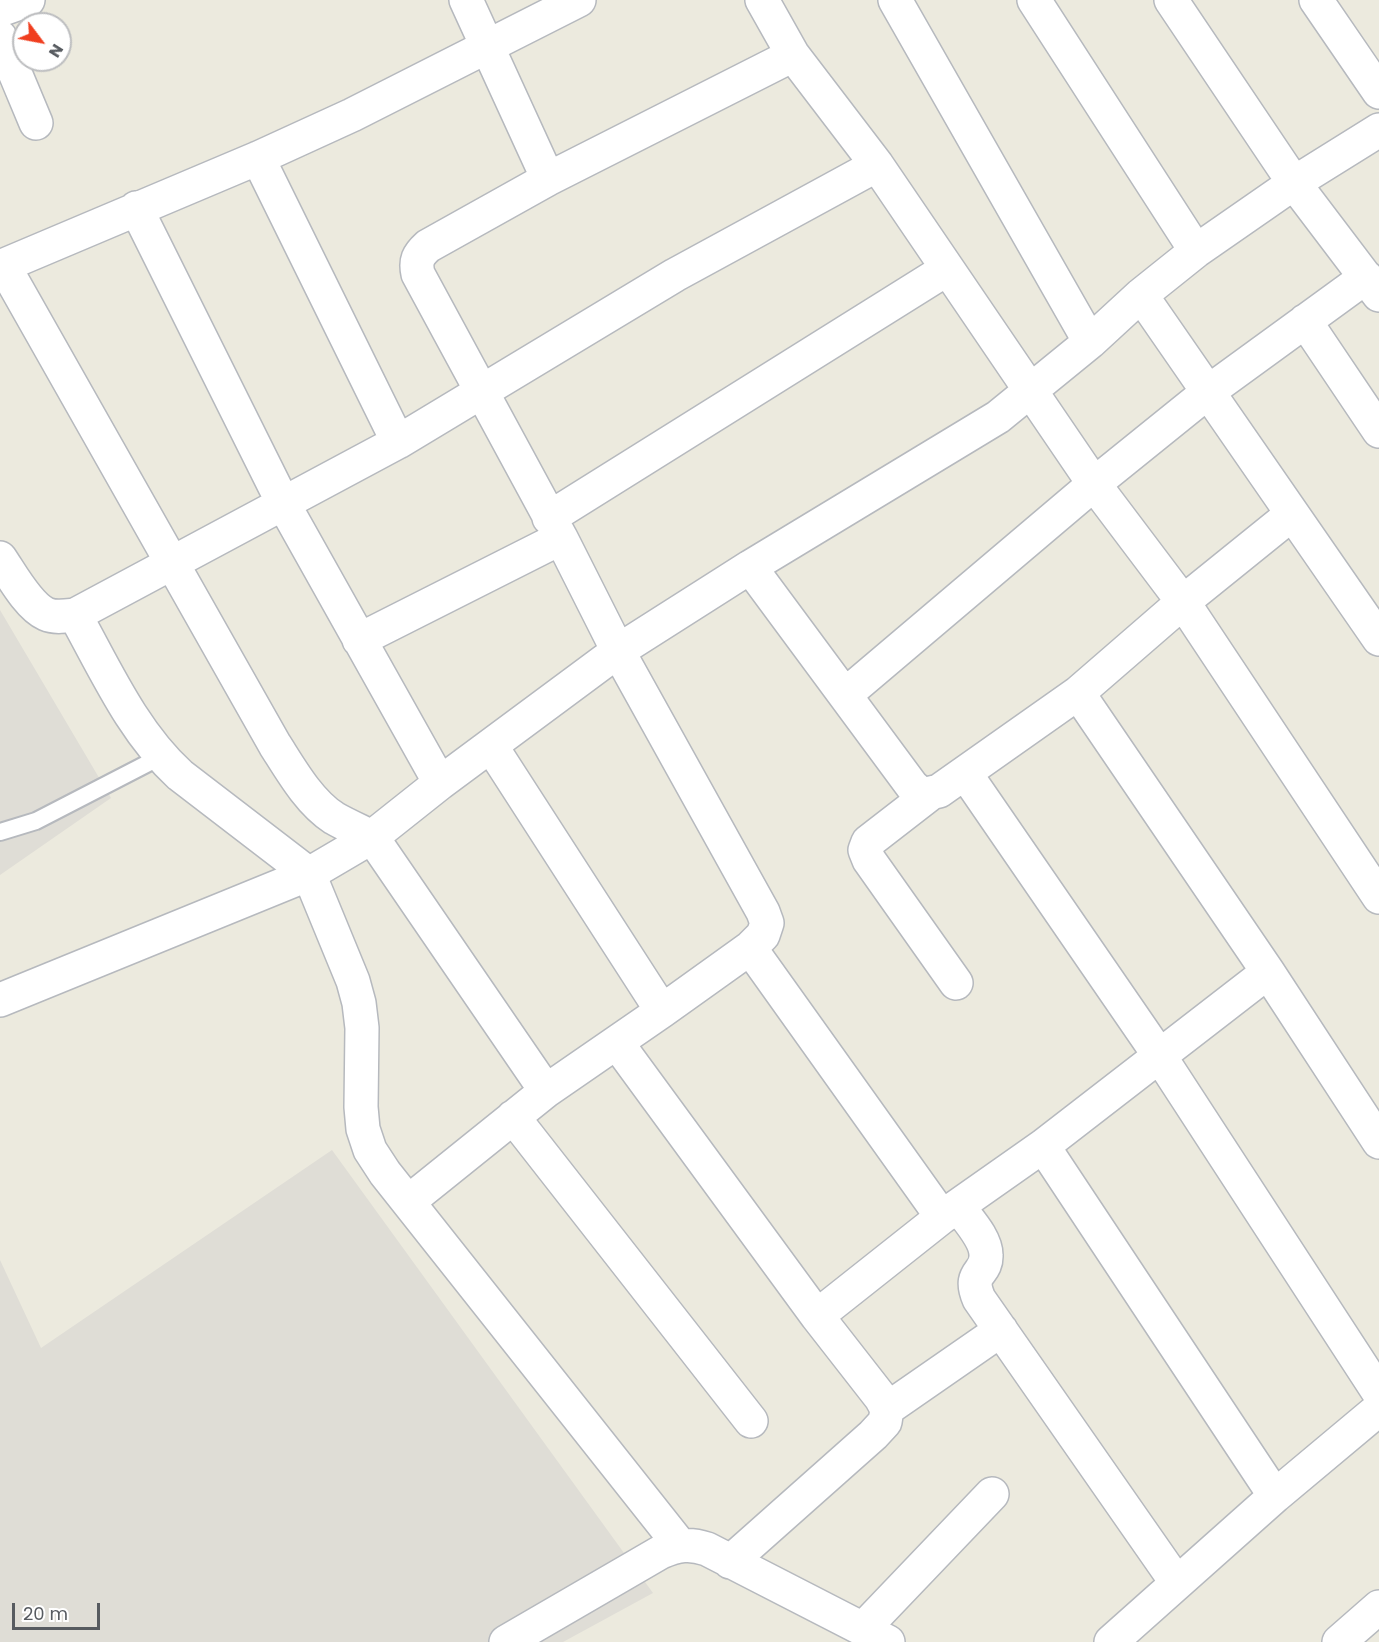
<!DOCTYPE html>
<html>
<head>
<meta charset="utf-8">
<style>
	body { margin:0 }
	#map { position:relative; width:1379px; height:1642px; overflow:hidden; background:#eceade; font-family:Poppins,sans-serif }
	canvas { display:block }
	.north { position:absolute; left:12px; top:12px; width:60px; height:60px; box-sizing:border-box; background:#fff; border:2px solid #bcbdbf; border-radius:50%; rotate:122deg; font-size:16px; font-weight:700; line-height:24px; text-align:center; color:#575b60 }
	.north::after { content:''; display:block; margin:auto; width:21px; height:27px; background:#f03e1f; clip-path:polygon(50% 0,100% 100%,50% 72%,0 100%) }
	.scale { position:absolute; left:12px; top:1603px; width:88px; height:27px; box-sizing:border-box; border:3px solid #575b60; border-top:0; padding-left:8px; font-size:18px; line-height:21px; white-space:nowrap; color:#575b60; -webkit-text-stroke:4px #fff; paint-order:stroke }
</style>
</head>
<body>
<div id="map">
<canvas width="1379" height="1642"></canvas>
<div class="north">N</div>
<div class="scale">20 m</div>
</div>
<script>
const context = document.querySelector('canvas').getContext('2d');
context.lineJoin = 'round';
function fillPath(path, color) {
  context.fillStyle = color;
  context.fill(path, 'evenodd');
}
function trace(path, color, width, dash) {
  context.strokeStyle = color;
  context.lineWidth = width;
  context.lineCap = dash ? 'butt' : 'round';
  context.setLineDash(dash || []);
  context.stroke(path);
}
const industrial = new Path2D(`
	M0,610L111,798L0,875Z
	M332,1150L653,1593L563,1642H0V1260L41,1348Z`);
const lane = new Path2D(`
	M0,832L36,821L160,757`);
const street = new Path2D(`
	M466,0L548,179
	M895,0L1090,342
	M1034,0L1196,251
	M1171,0L1294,183L1379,295
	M1316,0L1379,92
	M0,10L28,0
	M0,37L36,123
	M793,55L877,165L1094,484L1183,602L1379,897
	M258,158L398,442
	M136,208L283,503L440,783
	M4,266L275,745C291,770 309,802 334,818C346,825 360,831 372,837L546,1091
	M0,267L258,158L352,115L579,0
	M1141,295L1379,639
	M1305,321L1379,431
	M549,518L947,269
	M0,558C11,574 28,606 46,614C55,618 66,616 75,615L398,442L675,275L877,165
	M750,567L912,786L922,795L939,791L1078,693L1183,602L1292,514
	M75,615C106,671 133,732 180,775L309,874L353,981L359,1003L362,1028L361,1107L363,1129L370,1150L385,1173L679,1544
	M359,640L561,538
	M1078,693L1268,972L1379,1142
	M845,695L1094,484L1208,392L1366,277
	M491,746L662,1011
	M965,773L1159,1055L1379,1393
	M930,794L868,842L865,850L869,860L956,983
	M750,948L942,1217
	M0,1000L309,874L372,837L440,783L618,651L750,567L998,417L1090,342L1141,295L1196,251L1294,183L1379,130
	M617,1043L817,1316L881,1398L887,1409L885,1422L873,1435L730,1562
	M513,1117L751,1421
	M1043,1146L1275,1496
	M408,1202L546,1091L662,1011L750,948L763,935L767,923L763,912L618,651L561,538L418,274C415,261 418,255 428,246L548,179L793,55L762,0
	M958,1206C967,1219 986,1238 986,1255C987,1275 967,1271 979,1299L1177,1583
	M817,1316L942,1217L1043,1146L1268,972
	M887,1409L1001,1330
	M863,1629L992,1494
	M506,1642L661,1552C678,1545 689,1543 707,1549L888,1642
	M1111,1642L1275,1496L1379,1409
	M1339,1642L1379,1607`);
fillPath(industrial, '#dfddd6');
trace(lane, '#b6b9be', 20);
trace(street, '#b6b9be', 36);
trace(lane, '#fff', 16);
trace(street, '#fff', 33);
</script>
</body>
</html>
